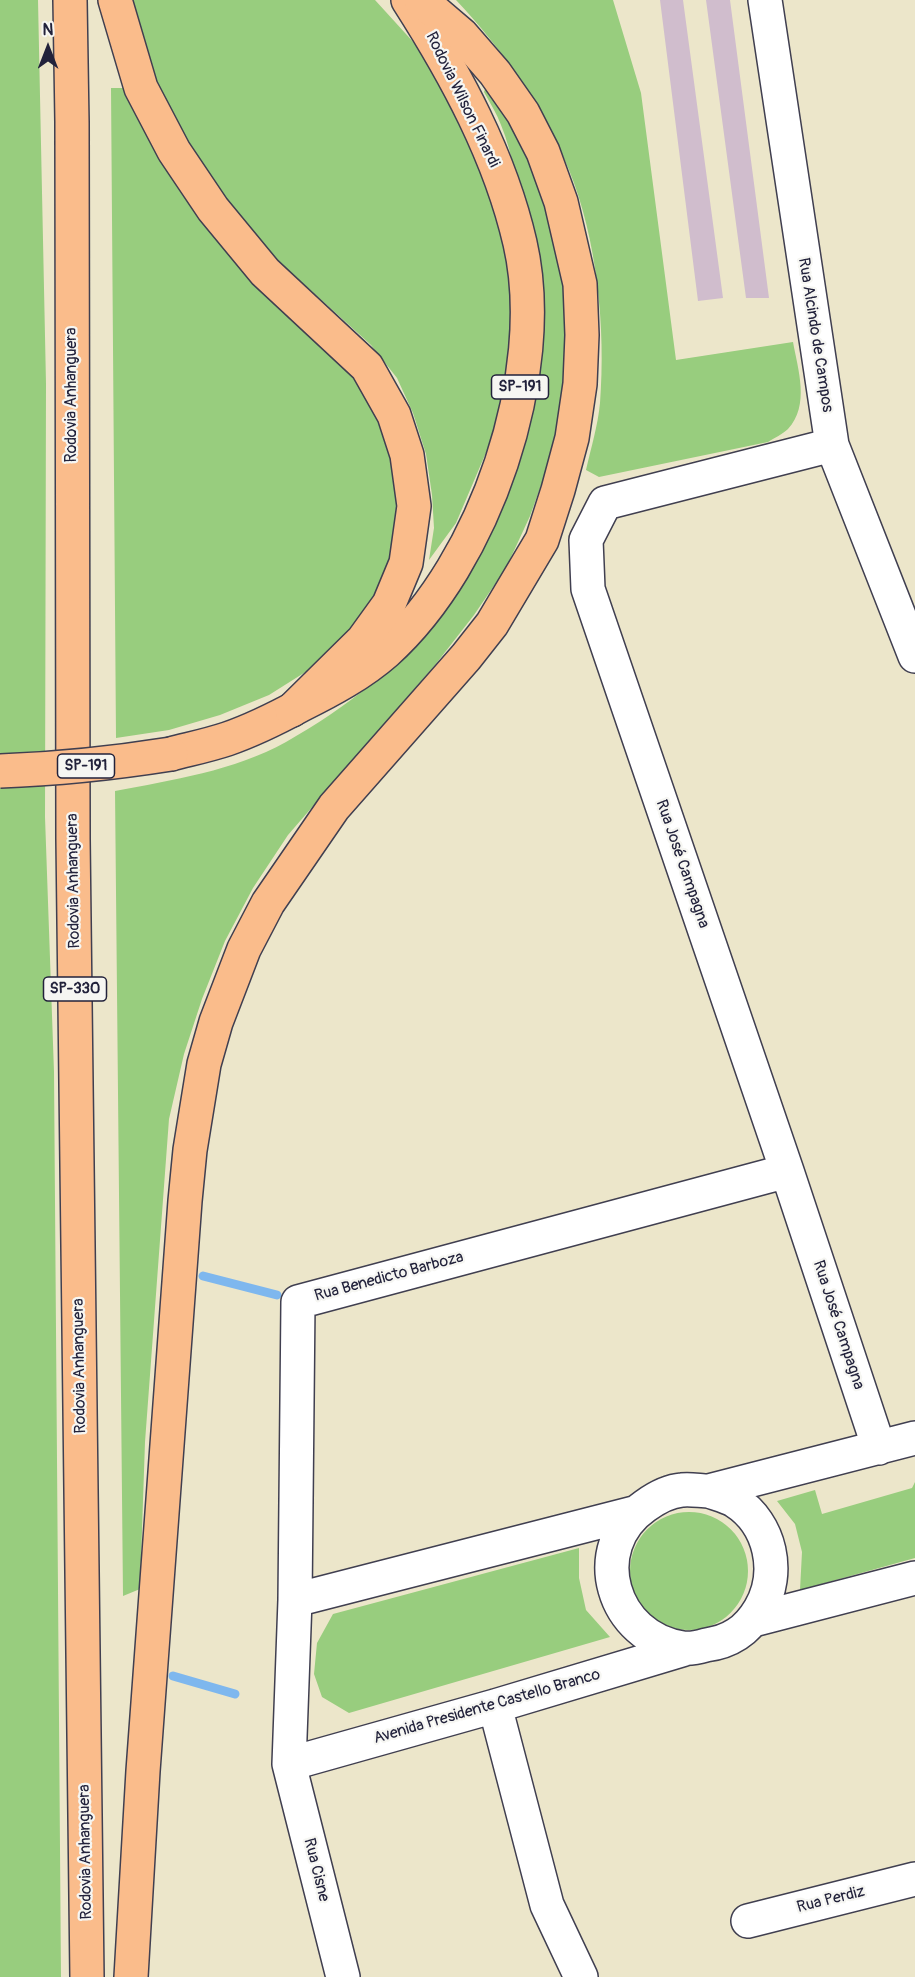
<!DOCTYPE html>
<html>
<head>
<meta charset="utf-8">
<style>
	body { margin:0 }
	#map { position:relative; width:915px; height:1977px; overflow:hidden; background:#ece6ca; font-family:Pangolin,sans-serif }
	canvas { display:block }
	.north { position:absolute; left:18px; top:18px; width:60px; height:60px; -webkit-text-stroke:4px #f6f6f2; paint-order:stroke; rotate:0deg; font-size:16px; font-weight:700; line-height:24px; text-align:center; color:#22223b }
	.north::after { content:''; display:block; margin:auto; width:21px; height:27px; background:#22223b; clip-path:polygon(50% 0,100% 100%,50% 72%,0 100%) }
</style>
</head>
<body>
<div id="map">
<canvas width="915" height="1977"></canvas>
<div class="north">N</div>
</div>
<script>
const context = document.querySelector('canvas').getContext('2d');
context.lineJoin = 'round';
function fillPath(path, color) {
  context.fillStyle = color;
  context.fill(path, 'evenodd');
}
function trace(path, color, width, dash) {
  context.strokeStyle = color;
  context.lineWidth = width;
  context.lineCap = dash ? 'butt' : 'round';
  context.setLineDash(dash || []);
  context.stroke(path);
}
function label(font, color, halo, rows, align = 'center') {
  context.font = font + ' Pangolin,sans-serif';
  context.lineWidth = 4.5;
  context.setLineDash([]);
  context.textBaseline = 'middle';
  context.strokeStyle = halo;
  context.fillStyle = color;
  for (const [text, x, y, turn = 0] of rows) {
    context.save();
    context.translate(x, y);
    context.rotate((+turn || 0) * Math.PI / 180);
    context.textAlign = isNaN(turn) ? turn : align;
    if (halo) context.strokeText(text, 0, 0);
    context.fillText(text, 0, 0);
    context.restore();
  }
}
const industrial = new Path2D(`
	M660,0H683L723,298L698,301Z
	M706,0H730L769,298H746Z`);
const green = new Path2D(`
	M0,0H38L46,384L45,817L54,1072L61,1977H0Z
	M129,0H375L416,45L453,104L480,159L495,208L508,268L512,330L507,379L496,429L456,523L429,560L434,528L432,495L426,454L413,413L397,378L371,345L263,247L221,194L186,141L157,84Z
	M456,0H613L641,93L676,360L793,342C798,370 810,405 788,429C783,434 774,438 768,442L599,477L586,470C591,448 598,425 600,403C606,329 597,238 569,170C544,107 502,49 456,0Z
	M486,86L503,109L540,185L565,275L569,322L563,411L550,460L530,516L506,568L474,615L435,665L288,835L253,888L225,941L202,999L184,1054L169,1119L145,1442L140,1589L123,1596L115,791C172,780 234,771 286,742C411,672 496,570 528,429C536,399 542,368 543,337C543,296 533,256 524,216C517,187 513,154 501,125C497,114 490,103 484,92Z
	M111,88H127L152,145L179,190L211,233L347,365L378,412L398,482V524L390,563L371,607L349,636L315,666L269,695L220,715L169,730L116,738Z
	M915,1482V1558L800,1590L802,1552L795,1524L777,1501L815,1490L822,1514L912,1488Z
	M630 1571a59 59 0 1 1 118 0a59 59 0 1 1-118 0Z
	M579,1548V1578L586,1610L610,1637L349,1713L322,1697L314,1674L317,1643L333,1614Z`);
const stream = new Path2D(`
	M203,1276L277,1295
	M173,1676L235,1694`);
const minor = new Path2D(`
	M765,0L832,445L915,656
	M832,445L605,503L586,540L588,589L787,1171L879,1448
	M709,1491C717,1494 728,1497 735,1501C771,1524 781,1573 760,1609C747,1631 730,1642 706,1645C699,1647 690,1649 683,1648C612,1638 585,1548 645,1506C656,1498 669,1491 682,1490C691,1489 701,1491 709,1491L915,1438
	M295,1600L634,1513
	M753,1620L915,1578
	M495,1706L547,1905L581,1977
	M289,1764L495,1706L685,1649
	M748,1921L915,1879
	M343,1977L289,1764L295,1600L298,1302L787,1171`);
const major = new Path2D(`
	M171,754C190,749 209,745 227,739C253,730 277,718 301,705C331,690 361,674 386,652C485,563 550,373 520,243C500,156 456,75 408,0`);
const highway = new Path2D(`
	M70,0L72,122L73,839L87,1977
	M115,0L141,88L174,151L213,209L265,272L367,367L394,415L407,455L414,506L406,563L389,604L363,640L292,710
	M131,1977L143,1771L185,1201L190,1150L204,1064L216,1022L244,949L268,903L334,807L466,657L492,624L542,540L558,490L572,438L580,384L582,335L580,284L561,202L543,152L523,113L495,73L462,35L421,0`);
const majorBridge = new Path2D(`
	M0,771C58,769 114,763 171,754`);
const shields = [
	[520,387,57],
	[86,766,57],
	[75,989,63]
];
const shieldNames = [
	["SP-191",520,387],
	["SP-191",86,766],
	["SP-330",75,989]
];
const streetNames = [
	["Rodovia Wilson Finardi",462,100,64],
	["Rua Alcindo de Campos",815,335,81],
	["Rodovia Anhanguera",72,395,-90],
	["Rua José Campagna",682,864,71],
	["Rodovia Anhanguera",74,881,-91],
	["Rua Benedicto Barboza",389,1277,-15],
	["Rua José Campagna",838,1325,72],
	["Rodovia Anhanguera",80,1366,-91],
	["Avenida Presidente Castello Branco",487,1707,-16],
	["Rodovia Anhanguera",86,1852,-91],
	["Rua Cisne",316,1870,76],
	["Rua Perdiz",831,1900,-14]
];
fillPath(industrial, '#d0bdcd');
fillPath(green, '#98cd7e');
trace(stream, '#7eb7ee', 9);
trace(minor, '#403f50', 36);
trace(major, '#403f50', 36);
trace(highway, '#403f50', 36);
trace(minor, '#fff', 33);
trace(major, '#fabc8b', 33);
trace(highway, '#fabc8b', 33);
trace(majorBridge, '#403f50', 36, []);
trace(majorBridge, '#fabc8b', 33);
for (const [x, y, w] of shields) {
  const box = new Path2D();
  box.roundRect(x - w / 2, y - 12, w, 24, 4.5);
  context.fillStyle = '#f6f6f2';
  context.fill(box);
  trace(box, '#22223b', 1.5);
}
label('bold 15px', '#22223b', null, shieldNames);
label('16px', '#22223b', '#f6f6f2', streetNames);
</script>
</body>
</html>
